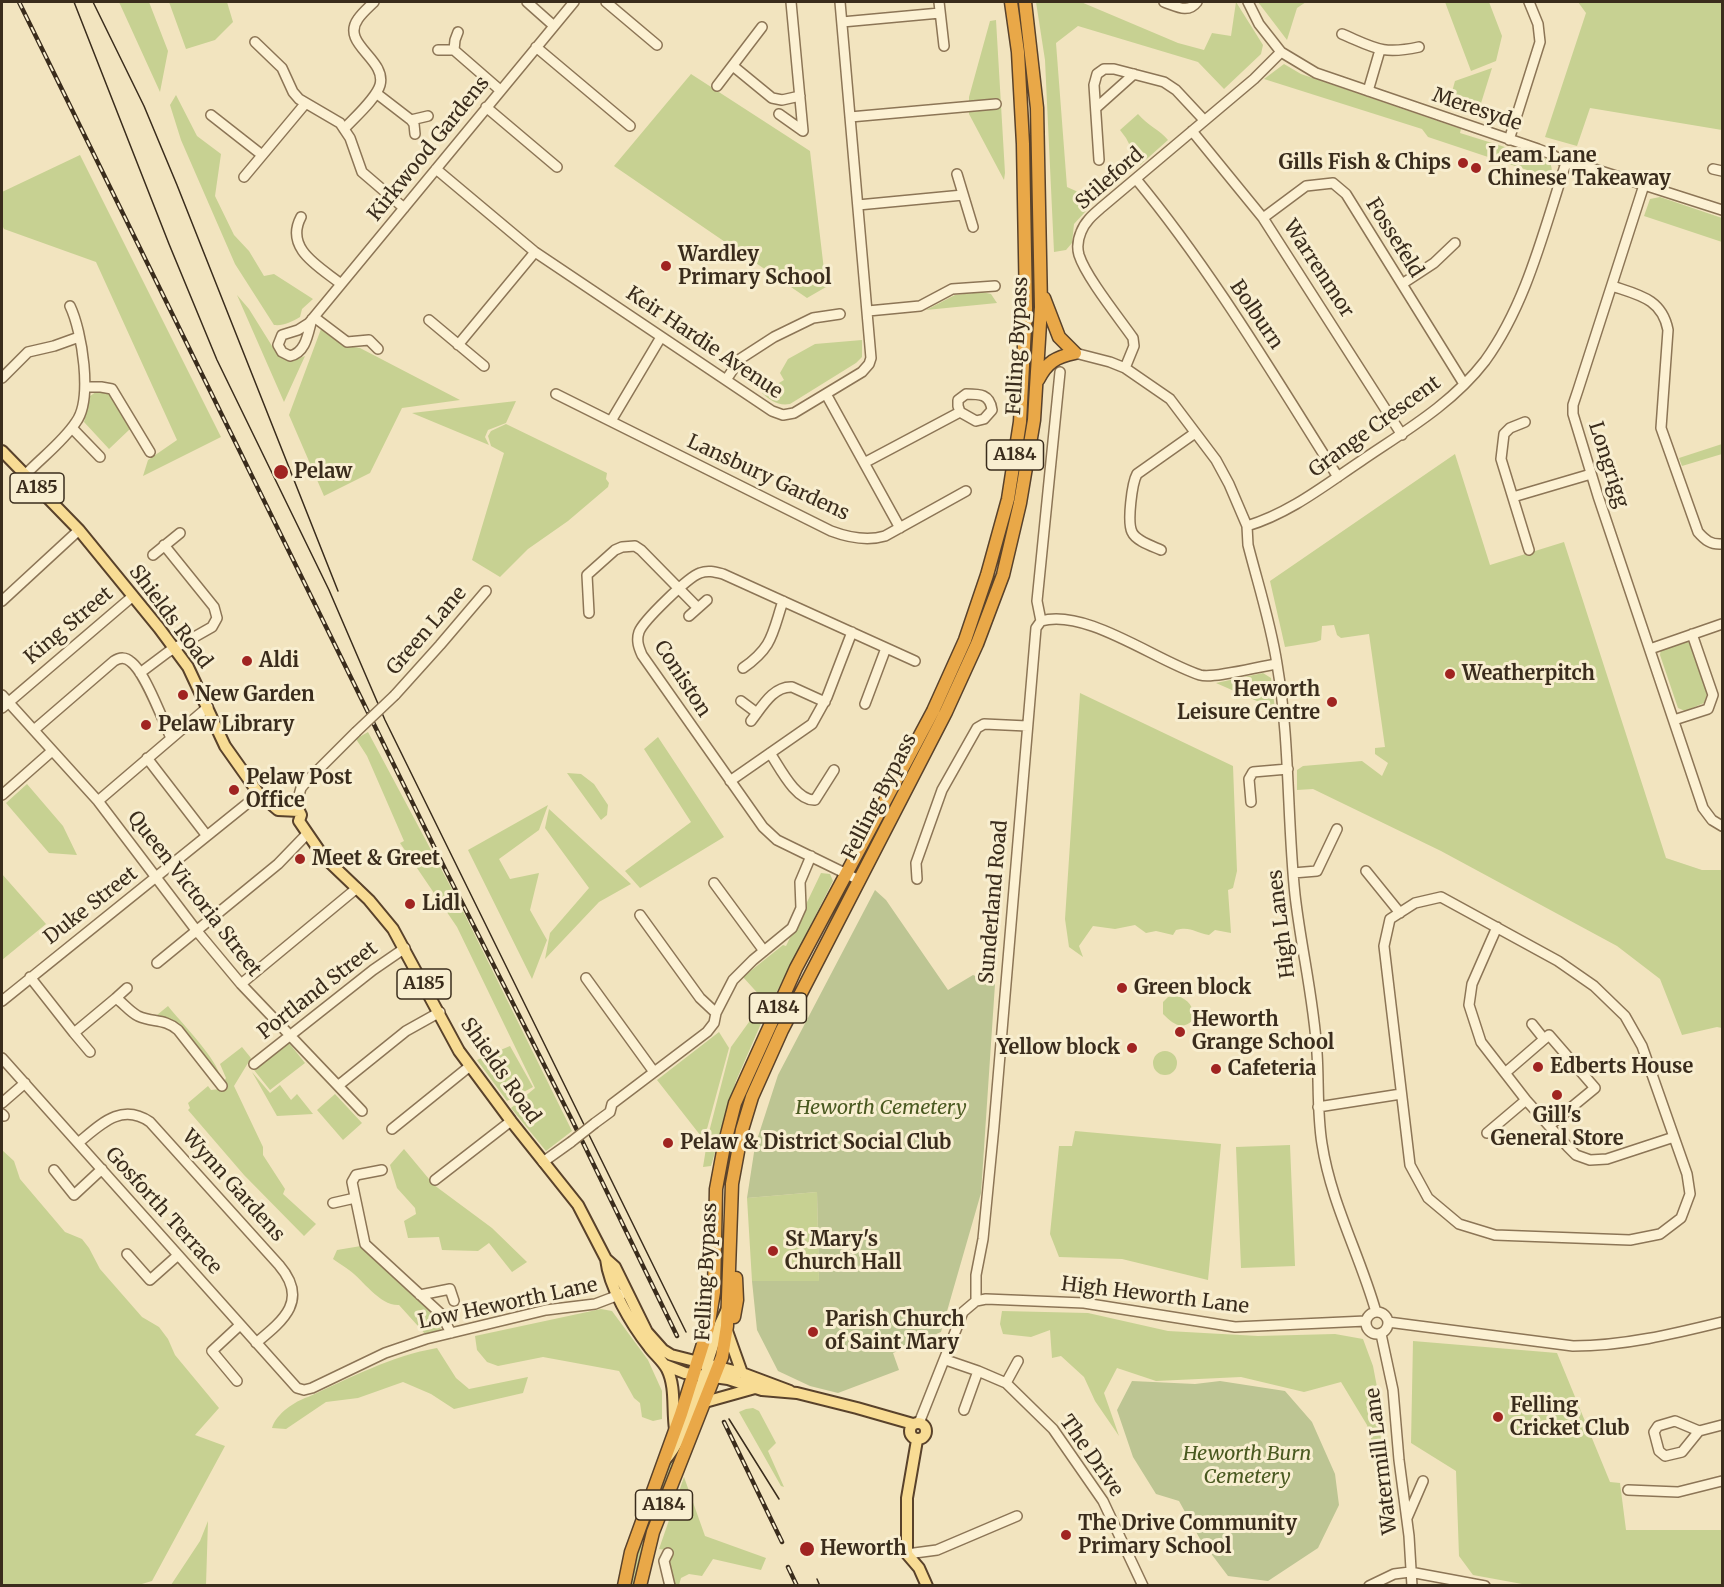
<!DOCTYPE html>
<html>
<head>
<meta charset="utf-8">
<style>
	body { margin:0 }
	#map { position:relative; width:1724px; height:1587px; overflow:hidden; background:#f2e4bf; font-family:Merriweather,serif }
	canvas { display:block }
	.frame { position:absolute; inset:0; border:3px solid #3a2c1c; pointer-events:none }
</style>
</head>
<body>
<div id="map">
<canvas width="1724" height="1587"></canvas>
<div class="frame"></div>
</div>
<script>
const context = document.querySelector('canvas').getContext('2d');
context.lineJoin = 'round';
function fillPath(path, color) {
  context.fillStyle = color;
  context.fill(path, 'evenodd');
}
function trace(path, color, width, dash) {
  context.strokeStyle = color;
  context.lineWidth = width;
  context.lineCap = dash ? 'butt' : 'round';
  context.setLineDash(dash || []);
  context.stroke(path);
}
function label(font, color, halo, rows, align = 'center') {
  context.font = font + ' Merriweather,serif';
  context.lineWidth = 6;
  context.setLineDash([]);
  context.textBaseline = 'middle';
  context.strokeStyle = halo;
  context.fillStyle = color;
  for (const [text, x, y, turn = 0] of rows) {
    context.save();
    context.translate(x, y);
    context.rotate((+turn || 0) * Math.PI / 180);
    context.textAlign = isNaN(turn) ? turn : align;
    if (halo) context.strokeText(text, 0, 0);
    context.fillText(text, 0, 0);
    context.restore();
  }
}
const green = new Path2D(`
	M119,2H149L168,51L160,92Z
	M169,2H227L233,22L215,40L186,49Z
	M1036,2H1081L1178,43L1204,50L1212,33L1231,36L1236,2L1263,45L1261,54L1224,89L1198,62L1078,26L1056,43L1067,187L1096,200L1074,224L1072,243L1066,250L1054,252L1045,60Z
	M1258,2H1306L1297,8L1287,40Z
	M1445,2H1489L1502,36L1496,61L1471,71Z
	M1578,2H1722V130L1590,108L1577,146L1545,137L1586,13Z
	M996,20L1005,173L1004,180L969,114V97L990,21Z
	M1284,64L1301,74L1461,129L1460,133L1521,152L1522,150C1539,156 1556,156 1551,178L1428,137L1422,129L1264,79Z
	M1492,68L1477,116L1448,106L1455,81Z
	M691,74L810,151L826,287L807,298L614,166Z
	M176,95L197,136L221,154L215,196L234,235L249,251L264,276L274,274L313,299L302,309L300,317C291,322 284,326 274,325L235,264L181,140L170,105Z
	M1138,114C1147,125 1160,130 1168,140L1140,165L1126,138L1120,130Z
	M80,155L221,437L143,476L148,460L177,440L96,262L4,229L2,225V192Z
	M1660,197L1722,218V242L1644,216L1650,199Z
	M982,292L991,294L997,303L926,310L955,295Z
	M237,295L249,309L277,354L290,362L305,356L284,402Z
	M321,329L342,345L360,348L460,400L402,408L370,473L324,496L289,415Z
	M862,340V357L856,363L790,404C778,406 771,401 762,393L784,380L780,373L788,359L815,344Z
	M104,391L109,393L130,429L109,449L84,422L90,396L96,392Z
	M516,401L506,423L488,430L485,437L489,445L412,413Z
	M506,424L607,473L606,479L609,483L608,487L568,521L528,549L500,577L472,560L504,453L491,446L488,436L491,431Z
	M1722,444V454L1682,466L1679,458Z
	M1455,454L1490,565L1564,542L1666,858L1702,870H1722V1028L1717,1027L1682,1035L1660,979L1617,946L1441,851L1313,789L1297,790V770L1303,766L1362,761L1382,776L1388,763L1375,754V748L1385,747L1369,634L1341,638L1337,635L1334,625L1322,626L1321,640L1316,642L1285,647L1270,581Z
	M1683,641L1691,643L1707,694L1704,703L1685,711L1678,708L1660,655L1661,648Z
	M1263,673L1271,678L1275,709L1216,683Z
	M1080,693L1233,766L1237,871L1233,888L1228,890L1231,933L1215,930L1209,935C1195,933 1191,926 1176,930L1173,935L1156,931L1146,933L1135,925L1115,929L1093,926L1079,946L1083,957L1069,947L1065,919Z
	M368,732L454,893L572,1131L546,1151L511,1108L535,1088L457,927L400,843L404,841L367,756L356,739Z
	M658,737L724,837L640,888L625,871L691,822L644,749Z
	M567,773L581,774L594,784L608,805L607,815L601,820Z
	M27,784L63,826L77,855L49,853L6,803Z
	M548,805L539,830L499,859L510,879L539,873L530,910L547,940L532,979L468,850Z
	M549,809L631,884L599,902L545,959L550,933L589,888L545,828Z
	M821,873L830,874L833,881L763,1019L736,1081L711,1166L703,1167L708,1136L731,1047L754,1015L762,998L743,977L783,945L786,946Z
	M2,874L46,924L2,960Z
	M1177,996C1188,999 1195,1007 1193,1020C1182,1031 1173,1024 1163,1014V1002L1168,997Z
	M168,1006C179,1020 219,1061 220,1077L190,1038L172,1020L157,1015Z
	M719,1032L729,1048L704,1140L657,1080Z
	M289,1043L305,1063L270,1090L254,1070Z
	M510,1046L533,1087L507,1101L477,1060Z
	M242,1047L251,1058L234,1086L263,1147V1155L285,1189L283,1194L316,1224L304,1236L244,1175L188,1110L190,1108L188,1103L208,1086L211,1090L220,1089L226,1078L220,1064Z
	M1153 1063a12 12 0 1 1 24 0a12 12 0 1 1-24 0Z
	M252,1072L270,1093L280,1085L291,1100L297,1094L313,1114L277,1116Z
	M335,1094L362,1123L343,1140L317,1110Z
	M1075,1131L1221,1144L1208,1280L1122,1259L1059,1257L1050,1234L1059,1146H1072Z
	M1290,1145L1295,1266L1241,1268L1236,1147Z
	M404,1149L434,1185L492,1228L527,1262L512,1272L489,1243L478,1251L442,1250L439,1237L408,1238L404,1221L416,1214L415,1208L397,1188L390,1165Z
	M2,1150L14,1161L20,1179L65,1232L82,1239L89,1248L100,1269L142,1317L159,1327L168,1339L175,1355L219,1408L195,1435L225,1446L152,1581L135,1586L2,1585Z
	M817,1192L819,1281H752L747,1198Z
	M361,1246L439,1320L441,1331L427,1336L399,1305C380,1306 363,1280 349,1270C344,1266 338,1263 333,1259L337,1250Z
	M601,1309L612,1311L648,1360L662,1391V1419L653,1421L642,1417L640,1403L634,1398L619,1371L543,1357L498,1366L487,1362L477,1350L475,1336Z
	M1002,1311L1088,1313L1168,1331L1258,1336L1335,1334L1363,1339L1373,1366L1377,1387L1382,1454L1375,1452L1367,1425L1341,1382L1304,1392L1241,1377L1156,1381L1117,1368L1104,1393L1119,1436L1095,1401L1084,1377L1061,1356L1052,1358L1050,1330L1031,1337L1003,1334L1000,1324Z
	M1413,1341L1557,1353L1610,1482L1620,1483L1626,1530H1722V1585L1533,1586L1473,1575L1459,1556L1456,1471L1411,1443Z
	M437,1348L456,1378L469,1389L528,1377L523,1393L454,1409L431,1394L403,1382L358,1398L326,1402L286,1429L272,1428C276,1414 295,1401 308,1397C350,1378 391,1356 437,1348Z
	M753,1408L759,1411L776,1443L768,1451L784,1487L781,1486L739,1412L746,1409Z
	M673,1449L677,1450L638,1565L635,1585L630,1586L633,1561Z
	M684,1477L705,1536L766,1558L761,1570L713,1559L702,1576L689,1574L681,1578L679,1585H674L669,1565L673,1551L659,1549Z
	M208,1521L206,1585H171L200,1541Z`);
const cemetery = new Path2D(`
	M875,890L886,900L948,990L973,975L995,984L981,1193L941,1332L893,1353L899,1370L838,1393L810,1386L778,1371L757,1330L752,1281H819L817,1192L747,1198L755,1146L778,1075Z
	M1132,1381L1195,1384L1220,1381L1285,1391L1312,1422L1335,1474L1339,1505L1318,1548L1268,1581L1228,1576L1200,1539L1179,1501L1156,1494L1133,1457L1117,1410Z`);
const minor = new Path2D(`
	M527,2L554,26
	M606,2L657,45
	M791,2L803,131
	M939,2L944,46
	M1164,2C1176,6 1188,14 1197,2
	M1248,2L1259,24L1281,52L1316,73L1538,149L1551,154L1566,163L1585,166L1722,210
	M842,22L940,13
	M1342,34C1375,48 1382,55 1419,47
	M255,42L282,68L293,92L299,99L340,123L350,138L362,172L404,208
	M536,47L630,126
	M438,50H454L455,40L458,32
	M454,50L500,90
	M733,66L772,98L782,100L800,96
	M717,86L762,27
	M1368,91L1380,50
	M376,93L411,120L428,116
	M486,107L557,167
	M1096,108L1134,74
	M779,114L803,131
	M211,115L262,155
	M850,117L996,104
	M411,120L414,124L415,134
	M344,129C354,118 376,99 380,85C387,59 340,44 358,19C362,13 369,7 374,2
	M1192,131L1263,218L1402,435
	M1509,140L1540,42L1538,24L1529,2
	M1099,160L1094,85L1097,74L1104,69H1114L1164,82L1176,90L1204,120
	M436,169L535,252L772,411L783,415L794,413L862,372L869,364L871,358L840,2
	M1713,169L1722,171
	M957,174L973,227
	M244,177L305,104
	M1136,179C1212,271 1274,376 1338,477
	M1644,185L1578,390L1573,405V414L1598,496L1703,808L1712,820L1722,826
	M858,205L963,195
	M301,217C284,249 320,267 341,284
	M1263,218L1306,186L1333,183L1346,194L1464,384
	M1402,284L1434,263L1455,243
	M1612,286C1639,295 1662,299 1668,330L1661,428L1698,532C1705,540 1711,545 1722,544
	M868,311L920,306L952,289L995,286
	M314,317L347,342L369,340L378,349
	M312,319C308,333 306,353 290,356L282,352L278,345L282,335L298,330L309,323L574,2
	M429,320L484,366
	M458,345L535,252
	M1075,353L1110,362L1125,368L1170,399L1216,460L1229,484L1247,526L1248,545C1258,584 1271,624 1277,664C1290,741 1287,819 1295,895C1301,948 1314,1000 1317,1053C1319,1083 1317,1113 1322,1144C1331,1203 1360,1255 1376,1312
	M1125,368L1134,346L1133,338C1119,318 1086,277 1079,255C1077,248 1078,239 1081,232C1085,221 1094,214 1102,207L1254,79L1281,52
	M2,378L28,352L54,346L79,337
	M726,380L740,359L774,337L813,318L840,314
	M85,387H101L112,389L150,452
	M556,394L831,531C847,537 868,541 885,536L966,491
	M826,394L900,528
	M966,394C980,394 990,394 992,410L984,419L976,421L960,412L958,406V400Z
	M611,421L661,337
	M1525,422L1510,428L1504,434L1501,459L1529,550
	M72,428L100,457
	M864,463L960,412
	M25,475C41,458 63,442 76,422C93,399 82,331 70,306
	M1513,497L1591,474
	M1247,526C1290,513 1325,485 1361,461C1405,431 1452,404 1485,361C1527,303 1544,229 1566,163
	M1161,550C1152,546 1136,541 1132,532C1127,522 1132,483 1137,474L1195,433
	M153,555L180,533
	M2,601L79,530
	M589,613L587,575L615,550L622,547L635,546L641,550L698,608
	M689,616L707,600
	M1041,621C1086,608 1156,661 1200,675C1214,679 1260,666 1277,664
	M1650,649L1722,624
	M743,668C773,647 772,634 783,601
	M140,673L168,652L212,627L217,618L214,607L164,545
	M2,695L98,801L196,930L241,984L362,1111
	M395,695L440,645L486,591
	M741,701L757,713
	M865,704L886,648
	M2,708L133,596
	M1674,720L1708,709L1713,695L1692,634
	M751,721C762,707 773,686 792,687L825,702
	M34,730L114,661C120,657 126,657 131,662C145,672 163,721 171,738
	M770,753C780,768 796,801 815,800L834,770
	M147,758L207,836
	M730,781L812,724L827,697L852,632
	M2,795L52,751
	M98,801L208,707
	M1251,802L1249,779L1253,772L1288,769
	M295,809L301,788L306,782L356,732
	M1366,871L1400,913
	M1293,873L1317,871L1337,829
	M917,879L916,863L942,790L977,728L984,724L1027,726
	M859,880L777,840L763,827L642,655C639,648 636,641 639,632C643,621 688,577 700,573C708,570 715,572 723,574L915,661
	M714,883L764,951
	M1441,897L1558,961L1594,986L1625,1016L1642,1046L1687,1174L1690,1194L1681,1218L1660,1234L1630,1240L1495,1235L1459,1224L1428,1198L1410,1165L1384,946L1390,919L1415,903Z
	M640,915L700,998L716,1013
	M1497,927L1472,984L1469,1005L1481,1042L1526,1100L1568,1147L1576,1155L1590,1160L1607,1159L1674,1137
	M157,963L278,864L307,834
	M30,977L74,1033L116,998C123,1003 130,1012 138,1016C153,1023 164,1018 178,1030L222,1086
	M586,978L654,1072
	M241,984L357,888
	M116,998L127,988
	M2,1001L259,794
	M1532,1024L1544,1039
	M74,1033L90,1052
	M2,1058L297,1388L304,1390L312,1388L385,1353L426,1339L546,1310L595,1304L624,1293
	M254,1064L373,970L405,948
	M1505,1073L1549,1035L1595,1088L1550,1125
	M339,1085L406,1031L440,1012
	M2,1103L25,1083
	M1318,1107L1401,1094
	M2,1114L4,1116
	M595,1123L610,1112L612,1104L707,1032L714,1023L716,1013L733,980L753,960L792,928L801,908L800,882L811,856
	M392,1129L470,1066
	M1487,1133L1526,1100
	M78,1143C100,1125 121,1102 150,1122L279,1265C309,1300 284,1320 256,1343
	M543,1162L571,1142
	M54,1170L74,1195L102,1169
	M382,1170L356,1175L352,1182L365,1244L441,1314L451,1333
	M435,1180L511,1121
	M333,1203L355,1198
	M127,1254L150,1280L177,1256
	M420,1295L450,1289L454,1301
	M976,1301V1275L983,1239L994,1126L1036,628L1041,621L1037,601L1060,372
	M1366 1323a11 11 0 1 1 22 0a11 11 0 1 1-22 0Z
	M1388,1322L1573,1346C1624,1346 1673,1334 1722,1322
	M1381,1334L1393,1390L1399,1460L1409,1536L1412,1586
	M946,1360L978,1371L1006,1383L1053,1429L1103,1501L1143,1586
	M237,1381L212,1351L240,1325
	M1006,1383L1018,1361
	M964,1410L978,1371
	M919,1423L963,1312L976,1301L986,1299L1084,1303L1235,1327L1366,1321
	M1699,1431L1682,1452L1665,1456L1659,1451L1654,1432L1658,1426L1675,1421L1699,1431L1722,1425
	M1628,1490L1678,1492L1722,1481
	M1407,1518L1423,1481
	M668,1553L664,1561L670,1586
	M907,1554L937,1550L1017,1516
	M1369,1586L1394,1574L1410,1572L1485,1586`);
const major = new Path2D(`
	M2,451L79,530L159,628L188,667L225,746L259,794L278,810L299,811L301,815L299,821L323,856L369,900L393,929L459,1051L511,1121L578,1205L606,1259L615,1267L647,1332L663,1350L671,1355L742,1373L790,1391
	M606,1259C609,1287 631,1324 649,1347C654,1354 662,1360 667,1369C676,1387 672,1409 675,1429
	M727,1331L742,1373
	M665,1365L685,1373L728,1379L762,1390L797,1393L857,1408L913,1424
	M706,1367L720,1324L727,1309
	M705,1402L755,1388
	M910 1431a8 8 0 1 1 16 0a8 8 0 1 1-16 0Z
	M917,1440L907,1498V1554L919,1568L927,1586
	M665,1460C687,1436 690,1400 708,1372`);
const highway = new Path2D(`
	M1044,298L1059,337L1075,353
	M1038,380C1047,362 1056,357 1075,353
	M734,1317L737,1300L736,1278
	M624,1586L631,1552L681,1414L708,1328L714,1292L716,1189L724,1146L735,1103L796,968L933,711L965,640L987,575L1008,499L1020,422L1026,308L1023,144L1018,52L1011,2
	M640,1586L653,1532L722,1357L727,1326L732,1184L742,1130L752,1097L782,1030L946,712L977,644L1003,575L1020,503L1034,420L1041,307L1037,108L1025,2`);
const tram = new Path2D(`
	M74,2L169,244L217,360L329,590L385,720L686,1332
	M93,2L144,106L177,185L338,591
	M729,1419L779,1499
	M817,1579L820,1586`);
const rail = new Path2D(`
	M19,2L446,871L572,1120L677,1336
	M724,1422L782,1542
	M788,1567L797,1586`);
const minorBridge = new Path2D(`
	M356,732L395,695
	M571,1142L595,1123`);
const markers = [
	[1463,163,6,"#a02421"],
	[1476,168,6,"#a02421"],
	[666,266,6,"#a02421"],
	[281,472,8,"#a02421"],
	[247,661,6,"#a02421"],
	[1450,674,6,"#a02421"],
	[183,695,6,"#a02421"],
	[1332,702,6,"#a02421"],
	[146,725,6,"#a02421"],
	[234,790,6,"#a02421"],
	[300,859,6,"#a02421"],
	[410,904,6,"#a02421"],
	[1122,988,6,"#a02421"],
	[1180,1032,6,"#a02421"],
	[1132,1048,6,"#a02421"],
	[1538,1067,6,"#a02421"],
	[1216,1069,6,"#a02421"],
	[1557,1095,6,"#a02421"],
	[668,1143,6,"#a02421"],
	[773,1251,6,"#a02421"],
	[813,1332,6,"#a02421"],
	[1498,1417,6,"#a02421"],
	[1066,1535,6,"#a02421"],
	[807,1549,8,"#a02421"]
];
const shields = [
	[1015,455,57],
	[37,488,54],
	[424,984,54],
	[778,1008,57],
	[664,1505,57]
];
const shieldNames = [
	["A184",1015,455],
	["A185",37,488],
	["A185",424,984],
	["A184",778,1008],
	["A184",664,1505]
];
const streetNames = [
	["Meresyde",1477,110,19],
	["Kirkwood Gardens",429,149,-51],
	["Stileford",1110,179,-41],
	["Fossefeld",1394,238,58],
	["Warrenmor",1318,269,57],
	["Bolburn",1256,315,56],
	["Keir Hardie Avenue",704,343,34],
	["Felling Bypass",1018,346,-87],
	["Grange Crescent",1375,427,-36],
	["Longrigg",1608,465,72],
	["Lansbury Gardens",768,478,25],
	["Shields Road",170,617,53],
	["King Street",69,626,-40],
	["Green Lane",427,631,-49],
	["Coniston",682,679,57],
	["Felling Bypass",880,797,-63],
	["Queen Victoria Street",194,894,52],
	["Sunderland Road",994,902,-85],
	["Duke Street",91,906,-38],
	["High Lanes",1282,924,-97],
	["Portland Street",318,991,-38],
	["Shields Road",500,1071,55],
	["Wynn Gardens",233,1186,48],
	["Gosforth Terrace",163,1211,48],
	["Felling Bypass",707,1272,-87],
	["High Heworth Lane",1155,1296,7],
	["Low Heworth Lane",508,1304,-12],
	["The Drive",1091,1456,55],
	["Watermill Lane",1382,1461,-97]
];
const poiNames = [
	["Leam Lane",1488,156],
	["Chinese Takeaway",1488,179],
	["Gills Fish & Chips",1451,163,"right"],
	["Wardley",678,255],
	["Primary School",678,278],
	["Pelaw",294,472],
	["Aldi",259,661],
	["Weatherpitch",1462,674],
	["Heworth",1320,690,"right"],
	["Leisure Centre",1320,713,"right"],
	["New Garden",195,695],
	["Pelaw Library",158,725],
	["Pelaw Post",246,778],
	["Office",246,801],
	["Meet & Greet",312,859],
	["Lidl",422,904],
	["Green block",1134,988],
	["Heworth",1192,1020],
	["Grange School",1192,1043],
	["Yellow block",1120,1048,"right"],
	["Edberts House",1550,1067],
	["Cafeteria",1228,1069],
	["Gill's",1557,1116,"center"],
	["General Store",1557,1139,"center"],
	["Pelaw & District Social Club",680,1143],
	["St Mary's",785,1240],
	["Church Hall",785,1263],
	["Parish Church",825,1320],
	["of Saint Mary",825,1343],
	["Felling",1510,1406],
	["Cricket Club",1510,1429],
	["The Drive Community",1078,1524],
	["Primary School",1078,1547],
	["Heworth",820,1549]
];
const parkNames = [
	["Heworth Cemetery",881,1108],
	["Heworth Burn",1247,1454],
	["Cemetery",1247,1477]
];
fillPath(green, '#c7d192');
fillPath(cemetery, '#bdc593');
trace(minor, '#8c7556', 12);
trace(major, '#59422b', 14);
trace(highway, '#59422b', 15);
trace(minor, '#fcf1d3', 9);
trace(major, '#f8dc94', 10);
trace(highway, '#e9a848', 12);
trace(tram, '#3a2c1c', 1.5);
trace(rail, '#3a2c1c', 4.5);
trace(rail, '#f8eed0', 2, [7]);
trace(minorBridge, '#8c7556', 12, []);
trace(minorBridge, '#fcf1d3', 9);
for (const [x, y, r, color] of markers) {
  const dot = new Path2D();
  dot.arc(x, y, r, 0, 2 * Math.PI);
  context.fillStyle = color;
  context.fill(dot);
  trace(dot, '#f8eed0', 2);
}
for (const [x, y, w] of shields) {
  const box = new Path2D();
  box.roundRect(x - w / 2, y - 15, w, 30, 4.5);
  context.fillStyle = '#f8eed0';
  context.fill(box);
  trace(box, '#3a2c1c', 1.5);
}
label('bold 18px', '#3a2c1c', null, shieldNames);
label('20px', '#3a2c1c', '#f8eed0', streetNames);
label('bold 20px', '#3a2c1c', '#f8eed0', poiNames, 'left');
label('italic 20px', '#495920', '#f8eed0', parkNames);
</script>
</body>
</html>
